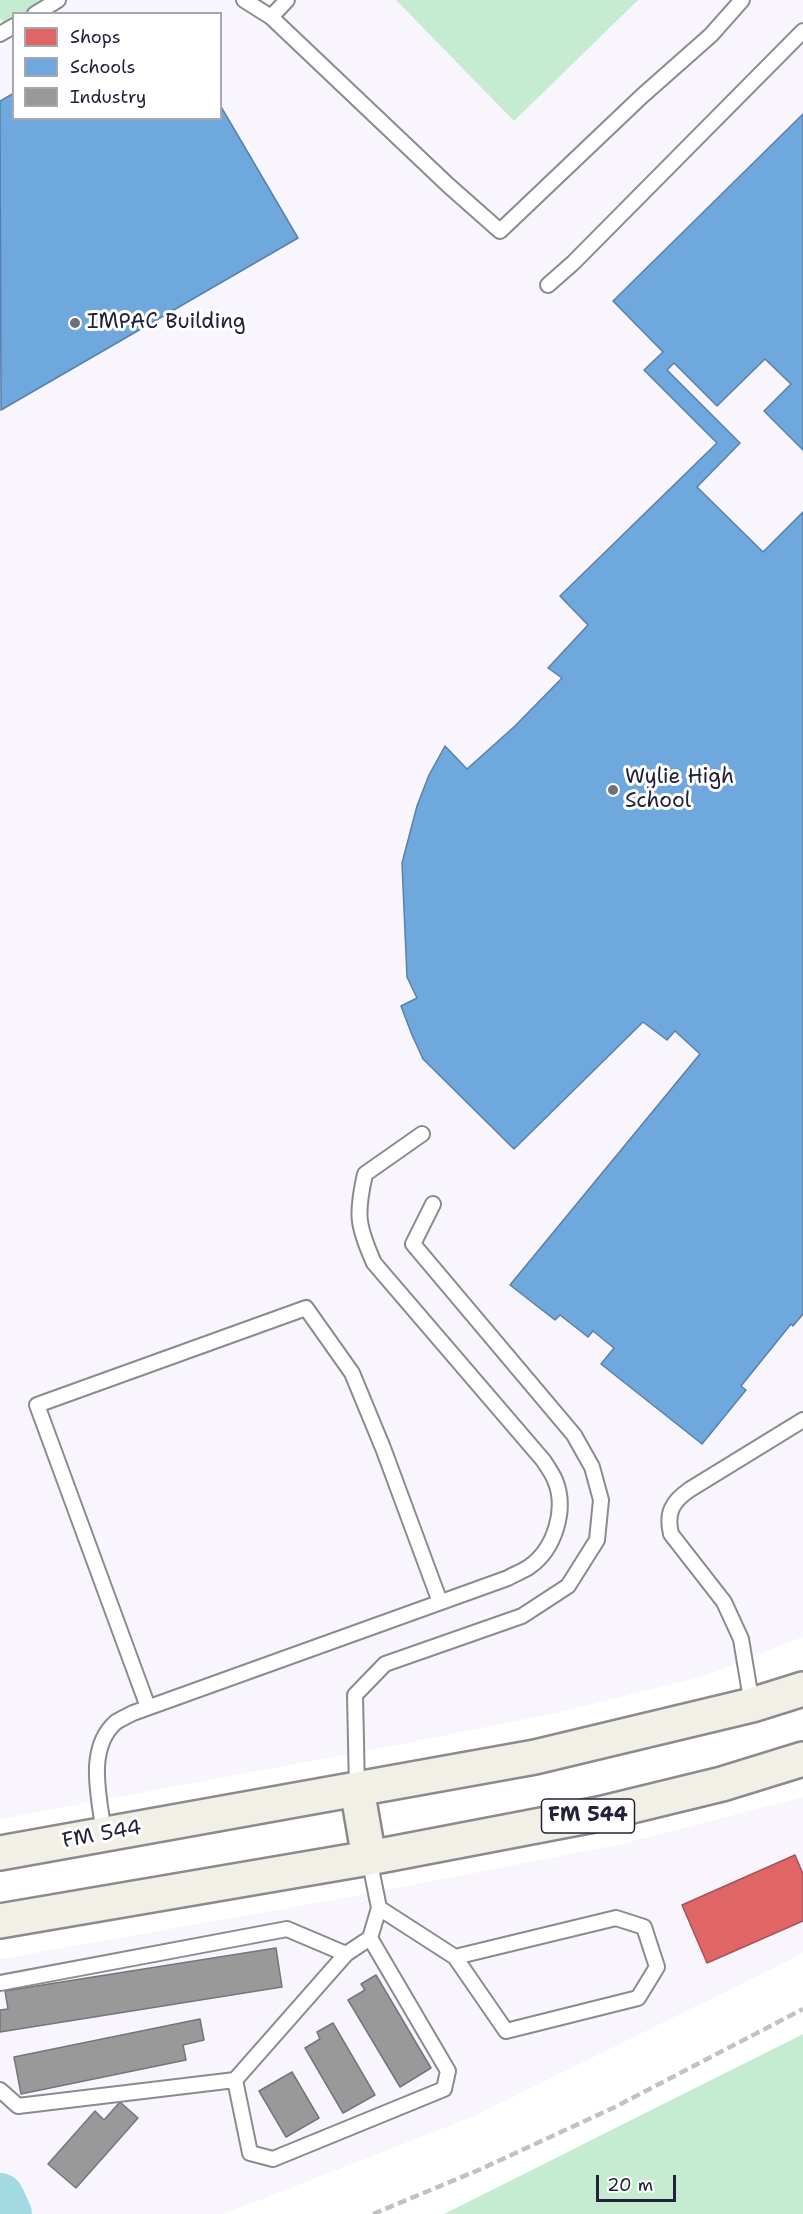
<!DOCTYPE html>
<html>
<head>
<meta charset="utf-8">
<style>
	body { margin:0 }
	#map { position:relative; width:803px; height:2214px; overflow:hidden; background:#fff; font-family:"Shantell Sans",sans-serif }
	canvas { display:block }
	.legend { position:absolute; left:12px; top:12px; width:210px; height:108px; box-sizing:border-box; background:#fff; border:2px solid #a7a7b1; margin:0; padding:8px 10px; list-style:none; font-size:18px; color:#22223b }
	.legend li { display:flex; align-items:center; gap:12px; height:30px }
	.legend b { width:30px; border:2px solid #a7a7b1 }
	.scale { position:absolute; left:596px; top:2175px; width:80px; height:27px; box-sizing:border-box; border:3px solid #22223b; border-top:0; padding-left:8px; font-size:18px; line-height:21px; white-space:nowrap; color:#22223b; -webkit-text-stroke:4px #fff; paint-order:stroke }
</style>
</head>
<body>
<div id="map">
<canvas width="803" height="2214"></canvas>
<ul class="legend">
<li><b style="height:16px;background:#e06666"></b>Shops</li>
<li><b style="height:16px;background:#6fa8dc"></b>Schools</li>
<li><b style="height:16px;background:#999"></b>Industry</li>
</ul>
<div class="scale">20 m</div>
</div>
<script>
const context = document.querySelector('canvas').getContext('2d');
context.lineJoin = 'round';
function fillPath(path, color) {
  context.fillStyle = color;
  context.fill(path, 'evenodd');
}
function trace(path, color, width, dash) {
  context.strokeStyle = color;
  context.lineWidth = width;
  context.lineCap = dash ? 'butt' : 'round';
  context.setLineDash(dash || []);
  context.stroke(path);
}
function label(font, color, halo, rows, align = 'center') {
  context.font = font + ' "Shantell Sans",sans-serif';
  context.lineWidth = 6;
  context.setLineDash([]);
  context.textBaseline = 'middle';
  context.strokeStyle = halo;
  context.fillStyle = color;
  for (const [text, x, y, turn = 0] of rows) {
    context.save();
    context.translate(x, y);
    context.rotate((+turn || 0) * Math.PI / 180);
    context.textAlign = isNaN(turn) ? turn : align;
    if (halo) context.strokeText(text, 0, 0);
    context.fillText(text, 0, 0);
    context.restore();
  }
}
const built = new Path2D(`
	M0,0H803V1637L701,1677L565,1711L408,1743L0,1819ZM14,14H220V118H14Z
	M803,1797V1952L799,1955L477,2115L224,2214H0V1959L350,1897L622,1844Z`);
const green = new Path2D(`
	M0,0H47L34,13L14,14L13,32L0,19Z
	M396,0H638L514,121Z
	M803,2034V2214H444Z`);
const shops = new Path2D(`
	M795,1855L803,1874V1921L707,1963L682,1905Z`);
const schools = new Path2D(`
	M14,93V118H220V105L298,238L1,410L0,101Z
	M803,114V450L764,411L791,384L765,359L717,406L674,363L667,370L740,443L697,487L763,552L803,512V1314L793,1326L791,1324L741,1386L746,1390L702,1444L601,1364L614,1348L593,1331L588,1337L560,1315L555,1320L510,1285L700,1054L675,1031L667,1040L643,1022L514,1149L423,1059L412,1035L401,1006L417,998L407,977L402,863L417,806L429,775L445,746L467,769L515,726L562,678L548,668L588,625L560,596L717,443L644,370L663,352L613,301Z`);
const industry = new Path2D(`
	M276,1948L282,1987L0,2032V2010L8,2009L5,1991Z
	M376,1975L431,2068L400,2087L348,2000L365,1990L361,1984Z
	M200,2019L204,2040L183,2045L186,2060L21,2094L14,2057Z
	M333,2023L375,2095L343,2113L305,2048L320,2039L317,2032Z
	M292,2072L319,2118L286,2137L259,2091Z
	M120,2102L138,2118L76,2188L48,2164L95,2111L104,2120Z`);
const river = new Path2D(`
	M0,2197L8,2214`);
const service = new Path2D(`
	M244,0L271,17
	M287,0L271,17L448,185L500,231L642,96L711,35L742,0
	M35,14L58,0
	M0,34L14,26
	M548,285L573,263L803,31
	M752,1705L741,1639L724,1602L671,1534C666,1513 672,1502 689,1490L803,1420
	M148,1707L37,1405L306,1308L352,1373L383,1448L440,1602
	M357,1789L355,1695L385,1664L522,1616L568,1586L597,1540L601,1500L592,1467L574,1435L413,1244L433,1204
	M104,1834C100,1800 85,1749 116,1722C121,1719 127,1716 133,1713L508,1578C515,1574 523,1571 529,1567C555,1549 567,1509 555,1480C552,1473 547,1466 543,1460L374,1263C357,1225 356,1214 365,1174L422,1134
	M369,1858L379,1908L455,1957L616,1918L644,1927L657,1967L638,1998L506,2031L455,1957
	M0,1983L287,1929L346,1954
	M235,2080L346,1954L370,1938L379,1908
	M0,2090L18,2106L235,2080L250,2153L273,2159L444,2089L448,2071L370,1938`);
const primary = new Path2D(`
	M357,1789L369,1858
	M0,1853L535,1757L752,1705L803,1689
	M0,1921L369,1858L599,1814L722,1784L803,1759`);
const rail = new Path2D(`
	M373,2214L481,2169L615,2107L803,2009`);
const markers = [
	[75,323,6,"#6f6f80"],
	[613,790,6,"#6f6f80"]
];
const shields = [
	[588,1816,93]
];
const shieldNames = [
	["FM 544",588,1816]
];
const poiNames = [
	["IMPAC Building",87,323],
	["Wylie High",625,778],
	["School",625,802]
];
const streetNames = [
	["FM 544",102,1835,-10]
];
fillPath(built, '#f9f5fd');
fillPath(green, '#c5ecd1');
fillPath(shops, '#e06666');
trace(shops, '#a75259', 1.5);
fillPath(schools, '#6fa8dc');
trace(schools, '#5880ac', 1.5);
fillPath(industry, '#999');
trace(industry, '#75757d', 1.5);
trace(river, '#a2dae1', 48);
trace(service, '#8a8a8f', 18);
trace(primary, '#8a8a8f', 38);
trace(service, '#fff', 14);
trace(primary, '#f2efe6', 33);
trace(rail, '#c2c2c4', 4.5, [9, 4.5]);
for (const [x, y, r, color] of markers) {
  const dot = new Path2D();
  dot.arc(x, y, r, 0, 2 * Math.PI);
  context.fillStyle = color;
  context.fill(dot);
  trace(dot, '#fff', 2);
}
for (const [x, y, w] of shields) {
  const box = new Path2D();
  box.roundRect(x - w / 2, y - 17, w, 34, 4.5);
  context.fillStyle = '#fff';
  context.fill(box);
  trace(box, '#22223b', 1.5);
}
label('bold 20px', '#22223b', null, shieldNames);
label('21px', '#22223b', '#fff', poiNames, 'left');
label('21px', '#22223b', '#fff', streetNames);
</script>
</body>
</html>
